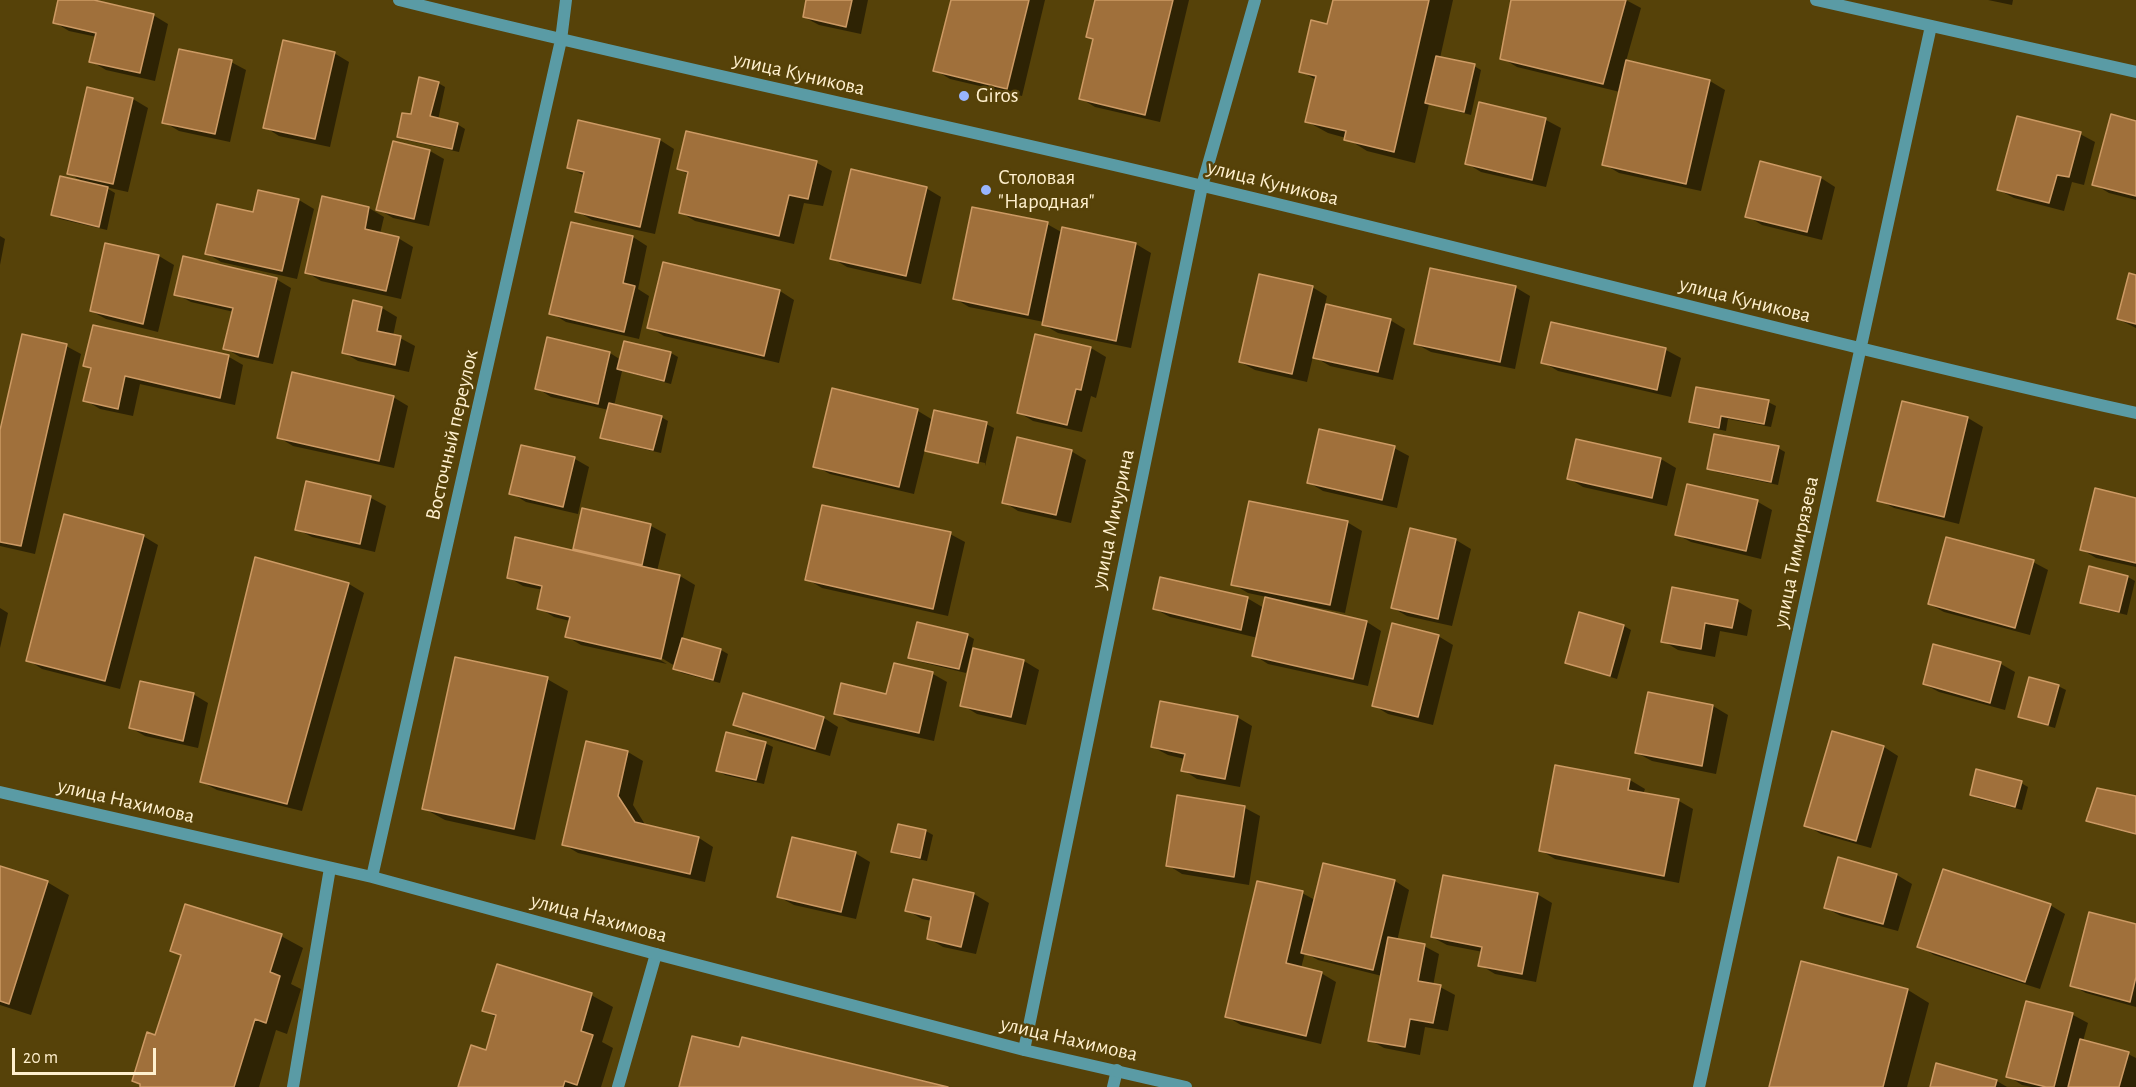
<!DOCTYPE html>
<html>
<head>
<meta charset="utf-8">
<style>
	body { margin:0 }
	#map { position:relative; width:2136px; height:1087px; overflow:hidden; background:#564209; font-family:"Alegreya Sans",sans-serif }
	canvas { display:block }
	.scale { position:absolute; left:12px; top:1048px; width:144px; height:27px; box-sizing:border-box; border:3px solid #fff0ce; border-top:0; padding-left:8px; font-size:18px; line-height:21px; white-space:nowrap; color:#fff0ce; -webkit-text-stroke:4px #564209; paint-order:stroke }
</style>
</head>
<body>
<div id="map">
<canvas width="2136" height="1087"></canvas>
<div class="scale">20 m</div>
</div>
<script>
const context = document.querySelector('canvas').getContext('2d');
context.lineJoin = 'round';
function fillPath(path, color) {
  context.fillStyle = color;
  context.fill(path, 'evenodd');
}
function trace(path, color, width, dash) {
  context.strokeStyle = color;
  context.lineWidth = width;
  context.lineCap = dash ? 'butt' : 'round';
  context.setLineDash(dash || []);
  context.stroke(path);
}
function label(font, color, halo, rows, align = 'center') {
  context.font = font + ' "Alegreya Sans",sans-serif';
  context.lineWidth = 5;
  context.setLineDash([]);
  context.textBaseline = 'middle';
  context.strokeStyle = halo;
  context.fillStyle = color;
  for (const [text, x, y, turn = 0] of rows) {
    context.save();
    context.translate(x, y);
    context.rotate((+turn || 0) * Math.PI / 180);
    context.textAlign = isNaN(turn) ? turn : align;
    if (halo) context.strokeText(text, 0, 0);
    context.fillText(text, 0, 0);
    context.restore();
  }
}
const shadow = new Path2D(`
	M59,0H87L153,15L168,24L155,81L106,70L91,61L97,37L69,31L54,22Z
	M808,0H868L861,34L819,25L804,17Z
	M952,0H1045L1022,96L950,79L935,70Z
	M1096,0H1189L1160,122L1095,107L1080,98L1094,40Z
	M1334,0H1453L1440,58L1474,66L1481,70L1471,115L1429,104L1415,163L1367,151L1346,138L1328,133L1306,121L1316,80L1301,71L1328,26Z
	M1512,0H1626L1641,8L1626,61L1710,81L1725,90L1701,191L1619,173L1604,164L1620,92L1517,67L1502,58Z
	M1988,0H2013L2012,5Z
	M334,53L349,62L330,147L279,136L265,127Z
	M231,62L246,70L230,142L179,131L164,122Z
	M438,83L445,87L438,120L457,124L465,129L459,152L406,140L399,136Z
	M88,89L133,99L148,108L128,192L105,187L115,193L107,230L60,219L52,214L85,183L68,173Z
	M1481,104L1546,120L1561,128L1546,187L1481,172L1466,163Z
	M2136,122V200L2109,193L2094,184Z
	M687,133L817,163L832,171L823,206L804,203L794,244L695,221L680,212L689,175L679,169Z
	M2080,134L2095,142L2084,185L2072,182L2064,211L2014,198L1999,190Z
	M660,140L674,149L655,234L592,220L577,211L585,176L569,167Z
	M430,151L444,159L429,226L393,218L378,209Z
	M1821,178L1835,187L1822,240L1762,225L1747,216Z
	M926,188L941,197L921,284L847,267L832,258Z
	M260,192L299,200L314,209L297,279L221,262L206,253L255,214Z
	M323,198L369,208L384,217L380,234L398,238L413,247L401,299L321,281L306,272Z
	M1047,224L1063,233L1064,229L1136,244L1151,253L1131,348L1058,333L1044,325V322L969,307L954,298Z
	M0,236L5,239L0,265Z
	M633,237L647,246L638,289L649,296L639,339L566,322L551,313Z
	M106,245L159,256L174,265L158,332L106,319L91,311Z
	M2136,277V328L2118,319Z
	M276,279L291,288L273,364L240,357L225,348L234,312L191,302L176,294Z
	M1312,287L1327,296L1325,305L1390,320L1405,329L1393,380L1330,366L1313,356L1307,382L1255,370L1240,362Z
	M1515,287L1530,296L1515,369L1431,352L1416,344Z
	M780,291L794,300L779,363L664,336L649,327Z
	M382,308L397,317L393,336L400,338L415,346L409,372L358,361L343,352Z
	M1553,323L1666,350L1681,358L1671,397L1558,371L1543,362Z
	M94,327L229,357L243,365L235,405L140,384L133,416L100,409L85,400L92,370L85,366Z
	M1036,335L1091,348L1106,357L1096,398L1091,396L1082,432L1033,421L1018,412Z
	M66,346L81,354L35,554L0,546V437Z
	M610,353L621,360L671,353L678,357L671,384L622,371L614,406L661,417L668,421L661,453L609,441L602,437L609,410L551,397L537,388Z
	M393,397L408,406L394,468L293,446L278,437Z
	M1768,402L1776,406L1771,427L1728,419L1726,431L1698,425L1691,421Z
	M1903,403L1968,418L1983,427L1959,524L1894,508L1879,500Z
	M918,411L933,420L986,424L994,428L985,466V463L932,451V453L925,449L914,494L830,474L815,466Z
	M1577,440L1661,459L1676,468L1667,506L1583,487L1568,478Z
	M522,447L575,459L589,467L578,514L526,502L511,493Z
	M1394,448L1409,456L1397,508L1323,491L1308,482Z
	M1778,448L1785,452L1778,485L1716,472L1709,468Z
	M1071,451L1086,460L1071,523L1018,511L1004,502Z
	M307,483L371,498L386,506L375,552L312,537L297,529Z
	M2136,499V567L2096,558L2081,549Z
	M1758,502L1772,510L1761,559L1691,542L1676,534Z
	M584,510L651,526L666,534L657,571L680,576L695,585L682,640L721,650L728,654L720,683L682,673L675,669V666L655,654L653,656L667,664L581,645L566,636L570,621L554,617L539,608L543,590L523,586L508,577L586,554L575,548Z
	M1347,522L1362,531L1345,613L1285,601V603L1367,622L1381,631L1368,686L1268,664L1254,655L1258,638L1170,617L1155,609L1247,598L1264,608L1267,597L1248,593L1233,584Z
	M1411,530L1456,540L1471,549L1452,626L1407,616L1393,608Z
	M950,534L965,542L948,616L822,588L807,579Z
	M143,536L158,545L120,689L42,669L28,660Z
	M256,559L349,584L364,593L302,811L217,790L202,782Z
	M2033,562L2048,570L2030,635L1944,612L1929,604Z
	M2128,577L2135,581L2127,615L2089,606L2082,602Z
	M1737,601L1752,610L1747,636L1720,631L1715,657L1678,650L1663,641Z
	M0,608L8,613L0,648Z
	M1624,626L1631,630L1617,679L1574,666L1567,662Z
	M967,635L974,639L966,673L917,661L910,657Z
	M1438,636L1453,645L1433,725L1388,714L1373,705Z
	M1934,646L2001,664L2015,672L2005,710L1939,692L1924,684Z
	M975,649L1024,661L1039,670L1026,725L977,714L962,705Z
	M895,665L933,674L947,682L934,741L850,722L835,713L888,696Z
	M547,679L568,691L535,840L445,820L423,808Z
	M2058,686L2066,690L2055,728L2027,720L2020,716Z
	M193,694L208,703L198,748L145,736L131,728Z
	M1649,694L1713,706L1728,715L1716,774L1652,761L1637,753Z
	M744,695L824,718L838,727L830,756L750,733L735,724Z
	M1237,717L1252,726L1240,787L1197,779L1183,770L1185,759L1168,755L1153,747Z
	M587,743L628,752L643,761L633,805L646,826L699,838L713,847L705,882L578,853L563,844Z
	M765,743L773,747L764,784L725,775L718,771Z
	M1884,747L1898,756L1871,848L1821,834L1806,825Z
	M1557,767L1630,780L1645,789L1643,794L1679,801L1693,809L1679,883L1555,859L1540,850Z
	M2021,783L2028,787L2022,810L1979,799L1971,795Z
	M1179,797L1245,808L1260,816L1249,885L1182,874L1168,865Z
	M2136,797V835L2095,824L2088,820Z
	M926,831L933,835L927,861L900,855L893,851Z
	M855,853L870,862L856,919L794,905L779,897Z
	M1839,859L1897,875L1912,884L1898,931L1841,916L1826,908Z
	M0,868L47,882L69,895L31,1015L0,1005Z
	M914,881L974,894L989,903L976,954L943,947L928,938L932,921L922,919L907,910Z
	M1395,881L1409,890L1397,941L1424,946L1439,954L1433,986L1440,987L1455,995L1448,1031L1425,1027L1420,1055L1384,1048L1370,1040L1382,976L1318,960L1305,953L1301,968L1321,973L1336,982L1321,1044L1241,1025L1226,1016L1302,893L1315,900Z
	M1537,894L1552,903L1536,982L1495,974L1480,965L1483,952L1447,945L1432,937Z
	M2050,905L2065,914L2040,989L1934,955L1919,946Z
	M2136,926V1007L2086,993L2071,985Z
	M281,936L303,948L291,984L301,989L287,1034L276,1030L259,1087H141L142,1085L133,1081L156,1037L182,956L172,951Z
	M1802,963L1908,990L1929,1003L1907,1087H1770Z
	M591,995L613,1007L602,1042L613,1048L601,1087H460L487,1052L497,1018L484,1010Z
	M2027,1003L2073,1015L2088,1023L2083,1041L2128,1054L2136,1058V1087H2032L2022,1085L2008,1076Z
	M1997,1081L2007,1087H1931Z`);
const building = new Path2D(`
	M58,0H94L154,14L140,73L89,62L96,33L53,23Z
	M806,0H852L846,27L803,17Z
	M951,0H1029L1007,89L933,71Z
	M1095,0H1173L1145,115L1079,99L1093,39L1086,37Z
	M1333,0H1429L1394,152L1344,140L1346,131L1305,122L1316,76L1299,72L1311,20L1327,24Z
	M1511,0H1626L1603,84L1500,59Z
	M283,40L335,52L315,139L263,128Z
	M179,49L232,60L215,134L162,123Z
	M1436,56L1475,64L1464,112L1425,103Z
	M1626,60L1710,80L1686,184L1602,165Z
	M419,77L439,82L430,116L458,123L452,149L397,137L402,113L411,114Z
	M87,87L133,98L113,184L67,174Z
	M1479,102L1546,118L1532,180L1465,164Z
	M2111,114L2136,121V196L2092,185Z
	M2017,116L2081,132L2069,177L2057,175L2049,203L1997,190Z
	M578,120L660,139L640,227L575,212L584,172L567,168Z
	M686,131L817,161L808,199L789,195L779,236L679,213L688,172L677,169Z
	M393,141L430,150L414,219L376,210Z
	M1760,161L1821,177L1807,232L1745,217Z
	M851,169L927,187L906,276L830,259Z
	M60,176L108,187L99,227L51,215Z
	M258,190L299,199L282,271L205,254L217,204L253,212Z
	M322,196L369,207L365,229L399,237L386,291L305,273Z
	M972,207L1048,222L1028,315L953,299Z
	M571,222L633,236L623,283L635,286L624,332L549,314Z
	M1062,227L1136,243L1116,341L1042,325Z
	M105,243L159,255L143,324L90,311Z
	M183,256L277,278L258,357L223,349L233,308L174,295Z
	M663,262L780,290L764,356L647,328Z
	M1430,268L1516,286L1500,362L1414,344Z
	M2129,273L2136,275V324L2117,319Z
	M1259,274L1313,286L1292,374L1239,362Z
	M353,300L382,307L377,331L401,336L395,365L342,353Z
	M1326,304L1391,319L1378,372L1313,358Z
	M1551,322L1666,348L1657,390L1541,363Z
	M93,325L229,355L220,398L125,376L118,409L83,401L91,368L83,366Z
	M22,334L67,344L21,546L0,542V430Z
	M1035,334L1091,347L1081,390L1076,389L1067,425L1017,413Z
	M547,337L610,352L598,404L535,389Z
	M624,341L671,352L664,381L617,369Z
	M292,372L394,396L379,461L277,438Z
	M1696,387L1769,400L1764,424L1721,416L1719,428L1689,422Z
	M832,388L918,409L899,487L813,467Z
	M1902,401L1968,417L1944,517L1877,501Z
	M609,403L662,416L653,450L600,438Z
	M934,410L987,422L978,463L925,451Z
	M1319,429L1395,446L1382,500L1307,483Z
	M1714,434L1779,446L1771,482L1707,469Z
	M1017,437L1072,450L1056,515L1002,503Z
	M1576,439L1661,458L1652,498L1567,479Z
	M521,445L575,457L563,507L509,494Z
	M306,481L371,496L360,544L295,530Z
	M1687,484L1758,500L1746,551L1675,535Z
	M2095,488L2136,498V563L2080,550Z
	M1249,501L1348,521L1330,605L1231,585Z
	M822,505L951,532L933,609L805,580Z
	M582,508L651,524L642,565L573,549Z
	M64,514L144,535L105,681L26,661Z
	M1410,528L1456,539L1438,619L1391,608Z
	M515,537L680,575L661,659L565,637L570,617L537,609L542,586L507,578Z
	M1946,537L2034,560L2015,628L1928,604Z
	M255,557L349,583L287,804L200,782Z
	M2089,566L2128,576L2119,612L2080,603Z
	M1160,577L1248,597L1241,630L1153,609Z
	M1672,587L1738,600L1732,628L1705,623L1701,649L1661,642Z
	M1265,597L1367,621L1353,679L1252,656Z
	M1579,612L1624,625L1610,676L1565,663Z
	M917,622L968,634L959,669L908,658Z
	M1392,623L1439,635L1418,717L1372,706Z
	M682,638L721,649L713,680L673,669Z
	M1933,644L2001,662L1990,703L1923,684Z
	M973,648L1024,660L1011,717L960,706Z
	M455,657L548,677L514,829L422,809Z
	M894,663L933,672L919,733L834,714L841,683L886,694Z
	M2029,677L2059,685L2048,725L2018,717Z
	M140,681L194,693L183,741L129,728Z
	M1648,692L1713,705L1702,766L1635,753Z
	M743,693L824,717L815,749L733,725Z
	M1160,701L1238,716L1225,779L1181,771L1185,754L1151,747Z
	M1832,731L1884,746L1856,841L1804,826Z
	M726,732L766,742L756,780L716,771Z
	M586,741L628,751L618,796L635,822L699,837L690,874L562,845Z
	M1555,765L1630,779L1628,790L1679,799L1664,876L1539,851Z
	M1976,769L2022,781L2015,807L1970,795Z
	M2097,788L2136,796V834L2086,821Z
	M1177,795L1245,806L1234,877L1166,866Z
	M898,824L926,830L920,858L891,852Z
	M792,837L856,852L841,912L777,897Z
	M1838,857L1897,874L1883,924L1824,908Z
	M1323,863L1395,880L1373,970L1301,953Z
	M0,866L48,881L9,1004L0,1001Z
	M1943,869L2051,904L2025,982L1917,947Z
	M1443,875L1538,893L1522,974L1478,966L1482,947L1431,937Z
	M913,879L974,893L961,947L927,939L931,917L905,911Z
	M1257,881L1303,891L1286,963L1322,972L1306,1036L1225,1017Z
	M185,904L282,934L270,972L280,976L266,1023L255,1019L234,1087H140V1084L132,1081L147,1032L155,1035L181,955L170,951Z
	M2089,912L2136,924V977L2130,1002L2070,986Z
	M1388,937L1425,944L1418,981L1441,985L1433,1023L1410,1019L1405,1047L1368,1041Z
	M1801,961L1908,989L1883,1087H1769Z
	M497,964L592,993L581,1031L593,1035L577,1085L565,1081L563,1087H458L471,1045L486,1050L496,1015L482,1011Z
	M2026,1001L2073,1013L2054,1087H2046L2006,1077Z
	M692,1036L739,1047L742,1037L948,1087H679Z
	M2080,1039L2129,1052L2119,1087H2068Z
	M1936,1063L1997,1080L1995,1087H1930Z`);
const lane = new Path2D(`
	M293,1087L330,868
	M618,1087L656,954
	M1113,1087L1117,1070`);
const street = new Path2D(`
	M399,0C666,67 936,122 1203,186C1514,260 1824,343 2136,413
	M1816,0L2136,72
	M0,792L372,877L656,954L1024,1050L1186,1087
	M372,877L561,40L566,0
	M1024,1050L1202,186L1255,0
	M1699,1087L1931,26`);
const markers = [
	[964,96,6,"#98b5fd"],
	[986,190,6,"#98b5fd"]
];
const streetNames = [
	["улица Куникова",799,74,13],
	["улица Куникова",1273,183,14],
	["улица Куникова",1745,300,14],
	["Восточный переулок",452,435,-77],
	["улица Мичурина",1113,519,-78],
	["улица Тимирязева",1796,552,-78],
	["улица Нахимова",126,801,13],
	["улица Нахимова",599,918,15],
	["улица Нахимова",1069,1039,13]
];
const poiNames = [
	["Giros",976,96],
	["Столовая",998,178],
	["\"Народная\"",998,202]
];
fillPath(shadow, '#0007');
fillPath(building, '#a0703b');
trace(building, '#cd9a64', 1.5);
trace(lane, '#5a9ba5', 12);
trace(street, '#5a9ba5', 12);
for (const [x, y, r, color] of markers) {
  const dot = new Path2D();
  dot.arc(x, y, r, 0, 2 * Math.PI);
  context.fillStyle = color;
  context.fill(dot);
  trace(dot, '#564209', 2);
}
label('21px', '#fff0ce', '#564209', streetNames);
label('21px', '#fff0ce', '#564209', poiNames, 'left');
</script>
</body>
</html>
